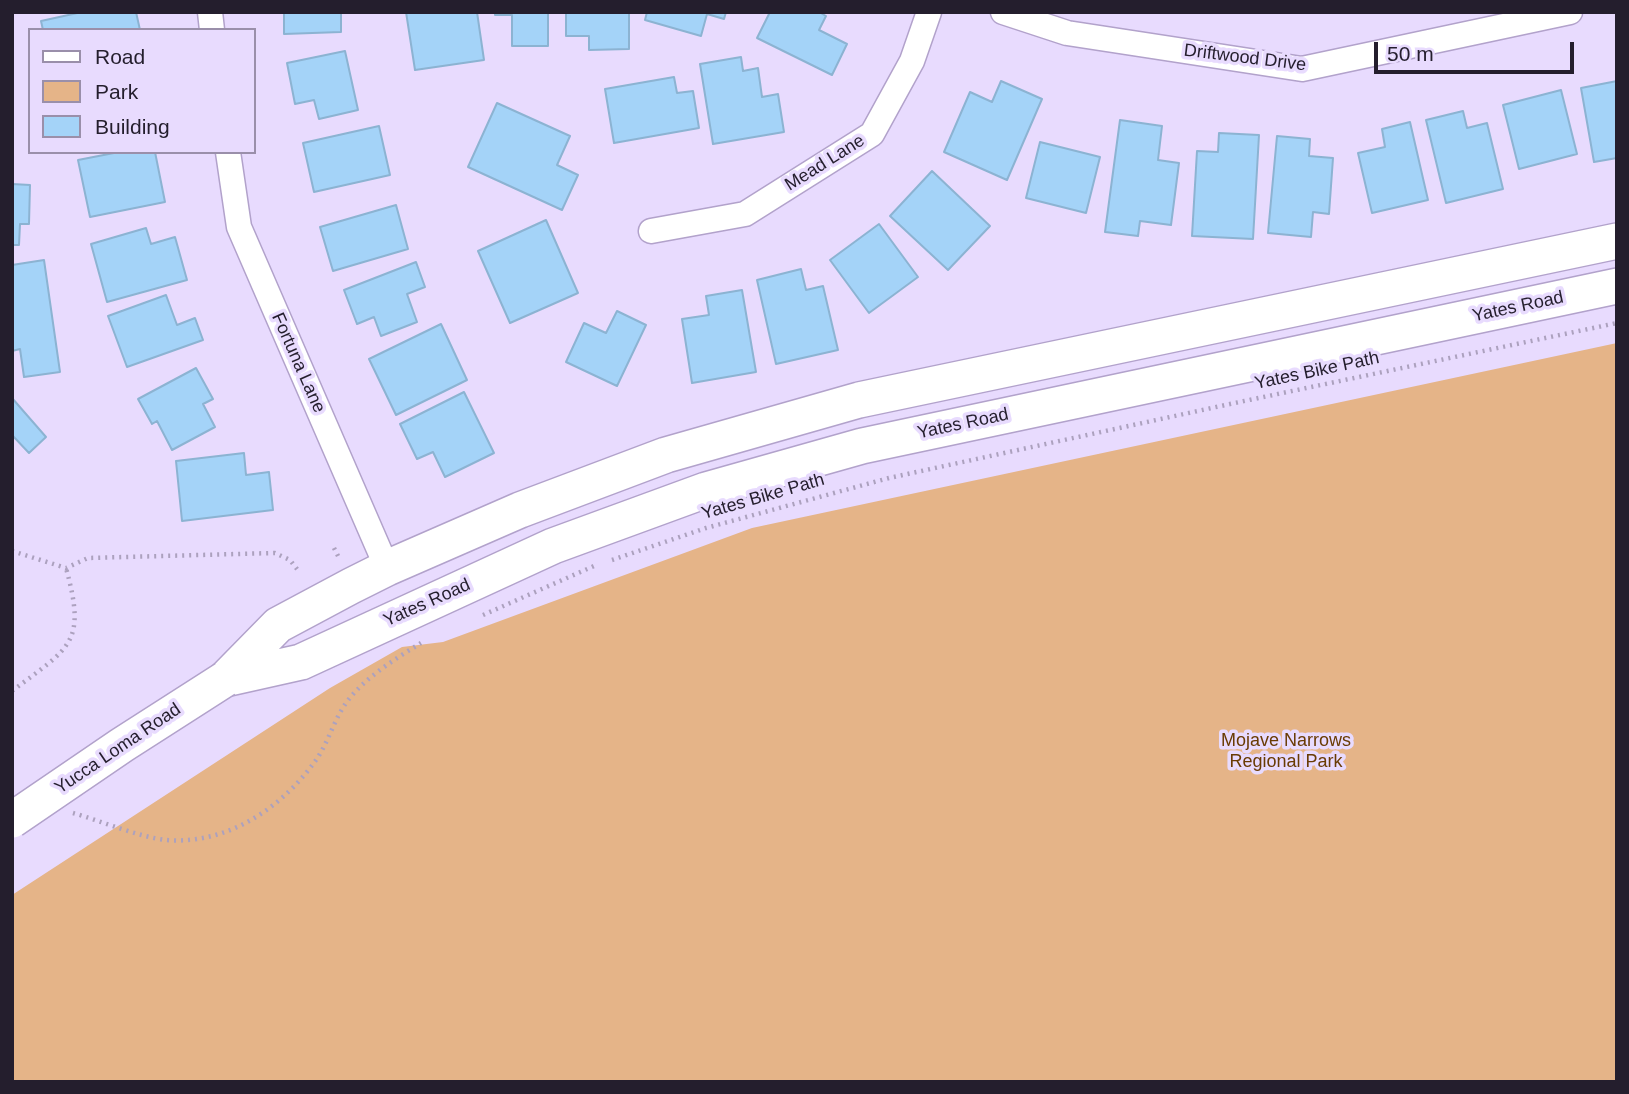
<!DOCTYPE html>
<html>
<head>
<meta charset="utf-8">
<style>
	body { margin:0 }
	#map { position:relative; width:1629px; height:1094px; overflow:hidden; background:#e8dbfe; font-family:Helvetica,sans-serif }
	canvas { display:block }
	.frame { position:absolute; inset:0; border:14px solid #241e2d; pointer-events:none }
	.legend { position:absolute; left:28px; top:28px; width:228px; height:126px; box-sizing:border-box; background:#e8dbfe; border:2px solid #9a8faa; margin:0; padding:9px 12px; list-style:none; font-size:21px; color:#241e2d }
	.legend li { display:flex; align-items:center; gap:14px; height:35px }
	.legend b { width:35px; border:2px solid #9a8faa }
	.scale { position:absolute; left:1374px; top:42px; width:200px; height:32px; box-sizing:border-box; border:4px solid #241e2d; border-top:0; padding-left:9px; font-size:21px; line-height:24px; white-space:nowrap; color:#241e2d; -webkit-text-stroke:5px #e8dbfe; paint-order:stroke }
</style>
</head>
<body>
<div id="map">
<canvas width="1629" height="1094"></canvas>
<div class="frame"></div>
<ul class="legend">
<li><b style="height:9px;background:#fff"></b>Road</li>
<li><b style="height:19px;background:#e5b488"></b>Park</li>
<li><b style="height:19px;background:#a4d3f8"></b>Building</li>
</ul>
<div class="scale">50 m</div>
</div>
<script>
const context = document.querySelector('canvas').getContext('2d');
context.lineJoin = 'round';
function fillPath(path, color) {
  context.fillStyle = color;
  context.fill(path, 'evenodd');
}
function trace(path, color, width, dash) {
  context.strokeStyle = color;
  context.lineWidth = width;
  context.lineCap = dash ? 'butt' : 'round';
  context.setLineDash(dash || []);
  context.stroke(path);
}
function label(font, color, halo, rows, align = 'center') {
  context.font = font + ' Helvetica,sans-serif';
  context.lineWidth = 7;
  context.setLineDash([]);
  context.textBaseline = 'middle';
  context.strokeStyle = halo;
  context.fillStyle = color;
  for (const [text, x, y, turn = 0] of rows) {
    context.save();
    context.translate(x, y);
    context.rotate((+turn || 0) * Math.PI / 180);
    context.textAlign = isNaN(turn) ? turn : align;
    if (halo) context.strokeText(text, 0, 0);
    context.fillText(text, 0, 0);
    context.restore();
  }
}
const green = new Path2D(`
	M1617,343V1082H12V895L330,688L402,647L443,642L752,528Z`);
const building = new Path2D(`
	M82,12H136L140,30H43L41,21Z
	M284,12H341V32L284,34Z
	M406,12H477L484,60L415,70Z
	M495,12H548V46H512V15H495Z
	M566,12H629V49L589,50V36H566Z
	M647,12H726L724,19L707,14L701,36L645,20Z
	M770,12H819L826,16L819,30L847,44L832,75L757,38Z
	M345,51L358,110L319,119L314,100L295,104L287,63Z
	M741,57L743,71L758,68L762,97L778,94L784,132L713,144L700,64Z
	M674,77L677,93L693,91L699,128L614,143L605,89Z
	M1001,81L1042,99L1007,180L944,152L970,92L992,102Z
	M1617,81V158L1594,162L1581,88Z
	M1561,90L1577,154L1519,169L1503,105Z
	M497,103L570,136L557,165L578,175L562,210L468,167Z
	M1463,111L1467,128L1487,123L1503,189L1446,203L1426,120Z
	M1120,120L1162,126L1158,160L1179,163L1171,225L1140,221L1138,236L1105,232Z
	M1410,122L1428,200L1372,213L1358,153L1385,147L1382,129Z
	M379,126L390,175L314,192L303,143Z
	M1219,133L1259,135L1253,239L1192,236L1197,151L1218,152Z
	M1277,136L1310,139L1309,156L1333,158L1329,214L1313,212L1311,237L1268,233Z
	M1040,142L1100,157L1086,213L1026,198Z
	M119,152H155L165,202L90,217L78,160Z
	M932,171L990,226L948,270L890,216Z
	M12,184L30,185L29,224H20L19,245H12Z
	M396,205L408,249L333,271L320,227Z
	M546,220L578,293L510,323L478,251Z
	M879,224L918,277L869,313L830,260Z
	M146,228L151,244L175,237L187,280L107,302L91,244Z
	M44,260L60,372L24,377L20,349L12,351V265Z
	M416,262L425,287L407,294L417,322L381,336L374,317L357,324L344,290Z
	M801,269L806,290L823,286L838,350L776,364L757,280Z
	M742,290L756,372L692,383L682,319L709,315L706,296Z
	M166,295L177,325L195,318L203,340L127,367L108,316Z
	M617,311L646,325L617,386L566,362L584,323L606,333Z
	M441,324L467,380L396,415L369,359Z
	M196,368L213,399L203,404L215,427L172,450L157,421L152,424L138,399Z
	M464,392L494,453L445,477L433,452L417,459L400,424Z
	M12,398L46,437L29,453L12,435Z
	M244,453L246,475L269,472L273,510L182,521L176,461Z`);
const path = new Path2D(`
	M334,548L340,560
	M12,551L66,568L88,558L275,553L290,560L300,573
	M612,560L706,528L889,478L1230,404L1617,323
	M483,615L594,566
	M12,691C70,647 87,644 66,568
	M73,813C101,821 139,837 166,840C227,845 282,808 316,760C328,743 334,720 346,703C364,678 395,659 421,643`);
const street = new Path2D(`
	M210,12L212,30
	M1003,12L1067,33L1302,69L1570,12
	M228,152L239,227L387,568
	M651,231L745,214L872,134L912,61L929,12`);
const secondary = new Path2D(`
	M225,679L278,625L351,586L387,568L520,510L666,455L859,400L1617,241
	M225,679L301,662L553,546L706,490L862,446L1617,286`);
const secondaryBridge = new Path2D(`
	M12,820L122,745L225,679`);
const streetNames = [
	["Driftwood Drive",1245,58,7],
	["Mead Lane",825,163,-32],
	["Yates Road",1518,307,-12],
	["Fortuna Lane",298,363,66],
	["Yates Bike Path",1317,371,-12],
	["Yates Road",963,424,-12],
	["Yates Bike Path",763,497,-16],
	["Yates Road",427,603,-24],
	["Yucca Loma Road",118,749,-34]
];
const parkNames = [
	["Mojave Narrows",1286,741],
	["Regional Park",1286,762]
];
fillPath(green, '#e5b488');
fillPath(building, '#a4d3f8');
trace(building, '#8cb3d2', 2);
trace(street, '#b2a2cb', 27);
trace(secondary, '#b2a2cb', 38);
trace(path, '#aca1be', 4.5, [2, 5]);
trace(street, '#fff', 24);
trace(secondary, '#fff', 35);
trace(secondaryBridge, '#b2a2cb', 38, []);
trace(secondaryBridge, '#fff', 35);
label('18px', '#241e2d', '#e8dbfe', streetNames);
label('18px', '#693b04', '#e8dbfe', parkNames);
</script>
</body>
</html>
